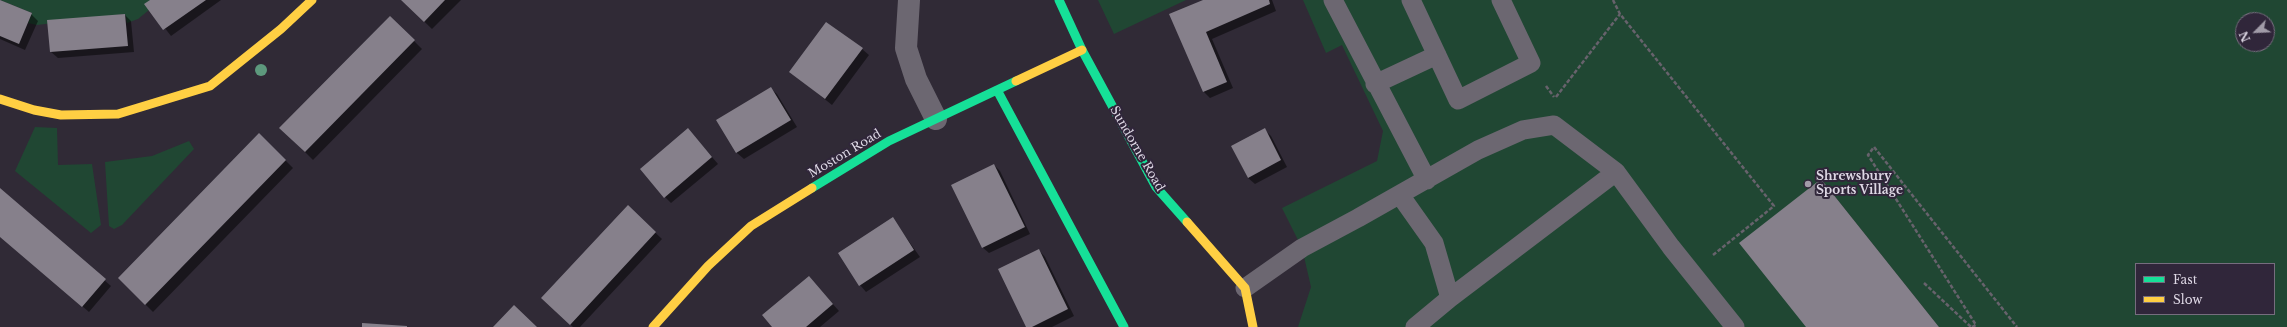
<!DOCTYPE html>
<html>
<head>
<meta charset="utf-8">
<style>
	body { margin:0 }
	#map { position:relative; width:2287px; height:327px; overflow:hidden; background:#302a36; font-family:"Libre Baskerville",serif }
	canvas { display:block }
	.legend { position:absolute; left:2135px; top:263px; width:140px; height:52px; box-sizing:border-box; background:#30263a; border:1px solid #766d7e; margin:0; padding:5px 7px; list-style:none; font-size:12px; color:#ded8e5 }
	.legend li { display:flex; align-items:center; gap:8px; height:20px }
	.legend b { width:20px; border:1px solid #766d7e }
	.north { position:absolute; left:2235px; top:12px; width:40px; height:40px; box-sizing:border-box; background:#30263a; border:1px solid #766d7e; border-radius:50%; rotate:246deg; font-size:11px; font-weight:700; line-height:16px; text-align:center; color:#ded8e5 }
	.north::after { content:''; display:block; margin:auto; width:14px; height:18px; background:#a19ba8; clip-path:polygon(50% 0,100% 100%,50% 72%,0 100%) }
</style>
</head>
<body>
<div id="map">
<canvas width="2287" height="327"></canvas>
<ul class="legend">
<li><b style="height:5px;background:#16e098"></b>Fast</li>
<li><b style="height:5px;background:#ffcf43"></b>Slow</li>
</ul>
<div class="north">N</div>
</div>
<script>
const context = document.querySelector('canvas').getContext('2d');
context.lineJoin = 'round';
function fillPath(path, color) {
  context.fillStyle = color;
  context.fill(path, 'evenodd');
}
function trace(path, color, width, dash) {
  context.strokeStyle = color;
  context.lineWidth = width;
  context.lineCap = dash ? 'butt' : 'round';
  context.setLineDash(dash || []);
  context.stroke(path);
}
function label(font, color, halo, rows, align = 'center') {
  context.font = font + ' "Libre Baskerville",serif';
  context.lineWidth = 4;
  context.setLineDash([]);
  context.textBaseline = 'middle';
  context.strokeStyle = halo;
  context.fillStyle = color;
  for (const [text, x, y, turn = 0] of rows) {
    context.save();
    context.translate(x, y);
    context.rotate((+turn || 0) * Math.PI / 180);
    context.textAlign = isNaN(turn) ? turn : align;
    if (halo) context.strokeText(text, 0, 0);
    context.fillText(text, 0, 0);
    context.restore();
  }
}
const green = new Path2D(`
	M0,0H150L149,10L138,19L127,23L125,14L37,25L28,23L32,13Z
	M1098,0H1186L1114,34Z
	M1303,0H2287V327H1298L1311,287L1302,248L1282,208L1377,161L1383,131L1342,45L1326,53ZM2243,20H2267V44H2243ZM2136,264H2274V314H2136Z
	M35,127L57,128L58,165L92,164L101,225L91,233L15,171Z
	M189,141L194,149L122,225L114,229L109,226L105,162L152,156Z`);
const shadow = new Path2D(`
	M152,0H221L171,36L146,4Z
	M402,0H461L432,29Z
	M1205,0H1272L1276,11L1212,39L1233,88L1210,98L1204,92L1170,15Z
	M0,1L31,14L38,21L25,50L0,39Z
	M125,15L131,21L134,52L58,58L51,52Z
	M390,17L422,49L313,160L281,128Z
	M862,49L869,55L832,105L791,72Z
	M770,88L777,94L797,127L744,159L737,153L717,120Z
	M1264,129L1271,136L1287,167L1255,184L1248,178L1232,147Z
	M259,134L293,168L153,312L119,278Z
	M694,136L718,164L671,203L665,197Z
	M994,165L1000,171L1030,234L989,253L982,247Z
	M1821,180L1829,189L1939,327H1808Z
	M0,190L111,286L89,312L0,236Z
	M628,207L662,239L580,327H573L549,304Z
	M893,219L920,257L866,292L860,285Z
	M1039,250L1045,257L1074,316L1052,327H1027Z
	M815,284L839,311L820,327H774Z`);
const building = new Path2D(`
	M0,0L32,13L19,44L0,36Z
	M150,0H206L163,30L144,4Z
	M401,0H445L424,22Z
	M1203,0H1269L1270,4L1206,32L1227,82L1203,92L1169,14Z
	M125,14L128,46L50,52L47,20Z
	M390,16L415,40L305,152L279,128Z
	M826,22L863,48L825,99L789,72Z
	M771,87L791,120L736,153L716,120Z
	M688,128L712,157L664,198L640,169Z
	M1265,128L1281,160L1248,178L1231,146Z
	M259,133L286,160L145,305L118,278Z
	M994,164L1025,227L982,248L951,185Z
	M1821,179L1939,327H1806L1747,253L1739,243Z
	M0,188L106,279L82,307L0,237Z
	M628,205L656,232L570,325L541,298Z
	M893,217L914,250L859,286L838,253Z
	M1039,249L1068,309L1032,327H1026L998,269Z
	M809,276L833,304L806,327H772L762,315Z
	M514,305L537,327H493Z
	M362,323L407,326V327H362Z`);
const path = new Path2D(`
	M1613,0L1620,14L1774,206L1713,255
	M1546,86L1554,97
	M1556,97L1620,14
	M1924,283L1971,327
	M1972,327L1976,325L1868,155L1874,147L2017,327`);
const lane = new Path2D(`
	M1333,0L1427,180
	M1411,0L1458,100L1531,63L1501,0
	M1375,84L1437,55
	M1400,195L1434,243L1450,298L1415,327
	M1245,288L1302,248L1358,218L1478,150L1523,130L1554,125L1616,172L1671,247L1735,327
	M1450,298L1616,172`);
const street = new Path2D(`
	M909,0L906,48L916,79L936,119`);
const fast = new Path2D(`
	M1059,0L1082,50L1156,187L1187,222
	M997,90L1124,327
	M812,188L889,141L1016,81`);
const slow = new Path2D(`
	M1016,81L1082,50
	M0,99L34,110L61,115L118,114L210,86L281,29L312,0
	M1187,222L1245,288L1253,327
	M653,327L708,266L751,226L812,188`);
const trees = [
	[261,70]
];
const markers = [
	[1808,184,4,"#a19ba8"]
];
const streetNames = [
	["Sundorne Road",1137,149,60],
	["Moston Road",845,154,-31]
];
const poiNames = [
	["Shrewsbury",1816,177],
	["Sports Village",1816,191]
];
fillPath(green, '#204733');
fillPath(shadow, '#0007');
fillPath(building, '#86808b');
trace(path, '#67626c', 2.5, [4, 2]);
trace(lane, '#6c6771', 19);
trace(street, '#6c6771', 22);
trace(fast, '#16e098', 9);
trace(slow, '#ffcf43', 9);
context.fillStyle = '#5d997d';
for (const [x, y] of trees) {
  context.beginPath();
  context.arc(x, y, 6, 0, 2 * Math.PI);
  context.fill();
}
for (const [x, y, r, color] of markers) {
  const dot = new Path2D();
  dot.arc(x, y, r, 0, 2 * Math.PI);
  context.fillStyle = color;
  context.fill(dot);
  trace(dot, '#30263a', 1.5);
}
label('12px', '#ded8e5', '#30263a', streetNames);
label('bold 12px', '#ded8e5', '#30263a', poiNames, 'left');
</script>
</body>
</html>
